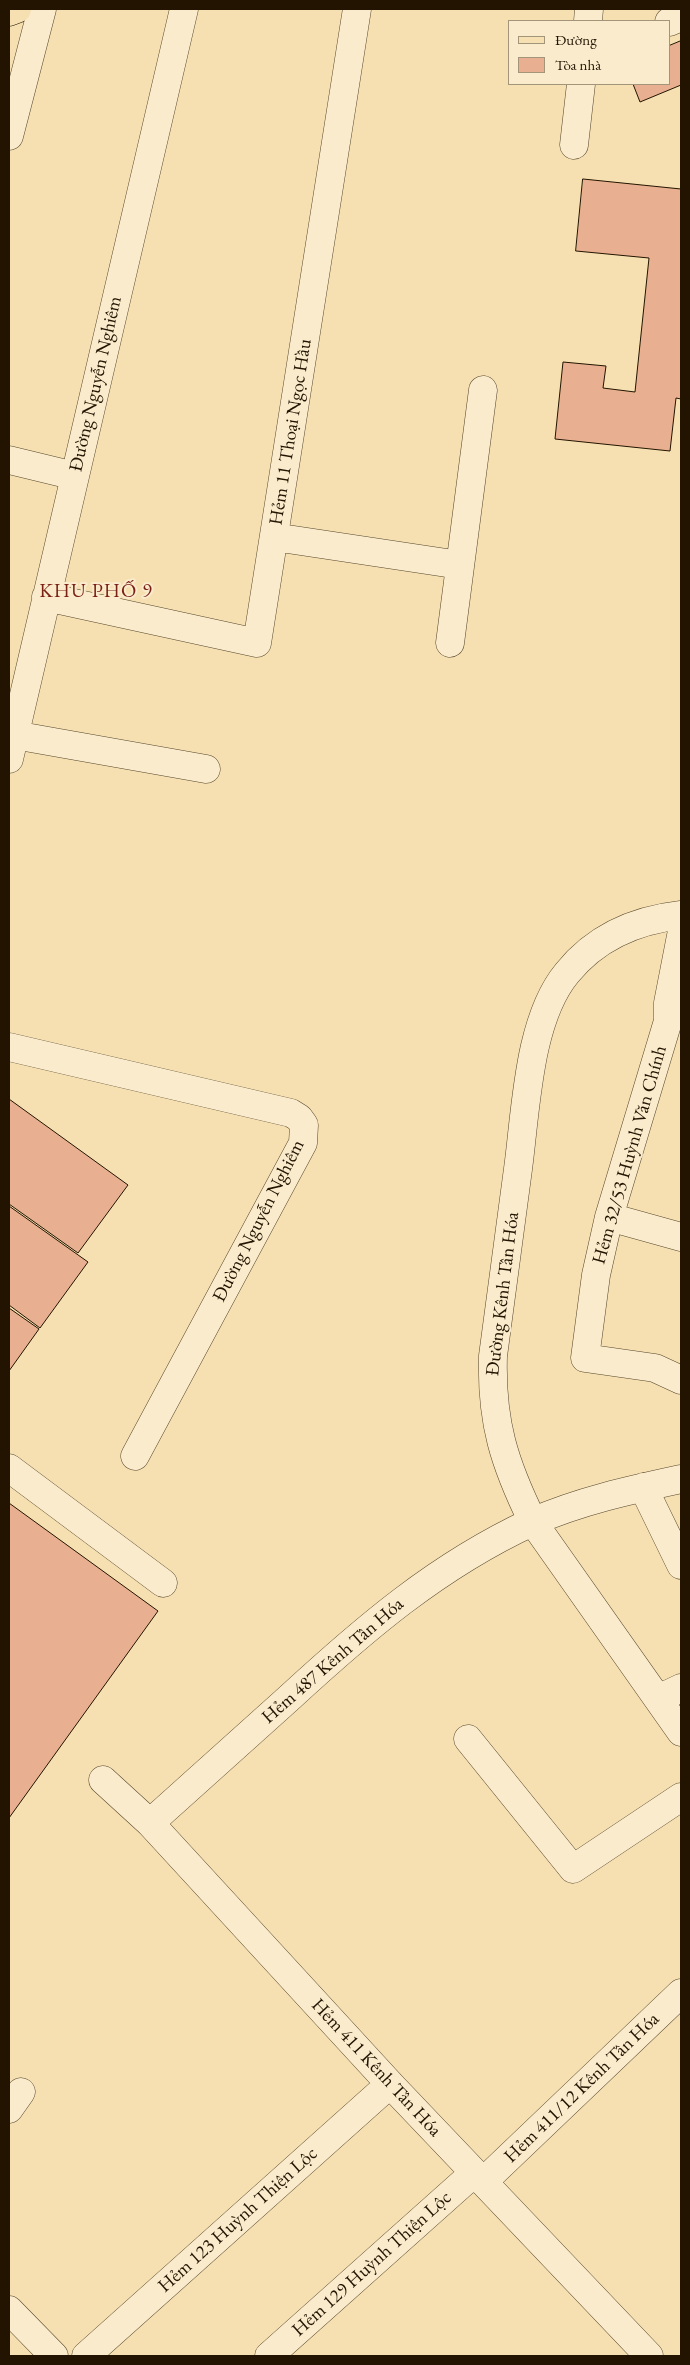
<!DOCTYPE html>
<html>
<head>
<meta charset="utf-8">
<style>
	body { margin:0 }
	#map { position:relative; width:690px; height:2365px; overflow:hidden; background:#f6e0b1; font-family:"EB Garamond",serif }
	canvas { display:block }
	.frame { position:absolute; inset:0; border:10px solid #221400; pointer-events:none }
	.legend { position:absolute; left:508px; top:20px; width:162px; height:65px; box-sizing:border-box; background:#f9ebcc; border:1px solid #a3957a; margin:0; padding:6px 9px; list-style:none; font-size:15px; color:#221400 }
	.legend li { display:flex; align-items:center; gap:10px; height:25px }
	.legend b { width:25px; border:1px solid #a3957a }
</style>
</head>
<body>
<div id="map">
<canvas width="690" height="2365"></canvas>
<div class="frame"></div>
<ul class="legend">
<li><b style="height:6px;background:#f6e0b1"></b>Đường</li>
<li><b style="height:14px;background:#e8b090"></b>Tòa nhà</li>
</ul>
</div>
<script>
const context = document.querySelector('canvas').getContext('2d');
context.lineJoin = 'round';
function fillPath(path, color) {
  context.fillStyle = color;
  context.fill(path, 'evenodd');
}
function trace(path, color, width, dash) {
  context.strokeStyle = color;
  context.lineWidth = width;
  context.lineCap = dash ? 'butt' : 'round';
  context.setLineDash(dash || []);
  context.stroke(path);
}
function label(font, color, halo, rows, align = 'center') {
  context.font = font + ' "EB Garamond",serif';
  context.lineWidth = 4;
  context.setLineDash([]);
  context.textBaseline = 'middle';
  context.strokeStyle = halo;
  context.fillStyle = color;
  for (const [text, x, y, turn = 0] of rows) {
    context.save();
    context.translate(x, y);
    context.rotate((+turn || 0) * Math.PI / 180);
    context.textAlign = isNaN(turn) ? turn : align;
    if (halo) context.strokeText(text, 0, 0);
    context.fillText(text, 0, 0);
    context.restore();
  }
}
const building = new Path2D(`
	M681,41V85L640,102L633,84H669V46Z
	M583,179L681,189V399L676,398L670,451L555,439L563,362L606,366L603,388L635,392L649,258L576,251Z
	M9,1099L128,1185L78,1253L9,1204Z
	M9,1206L88,1262L40,1328L9,1305Z
	M9,1308L39,1329L9,1371Z
	M9,1503L158,1611L9,1818Z`);
const minor = new Path2D(`
	M588,21L589,9
	M669,22L681,17
	M9,136L42,9
	M574,145L581,84
	M9,460L75,476
	M274,537L460,565
	M46,597L257,643L357,9
	M450,643L483,390
	M14,735L206,769
	M9,759L184,9
	M681,915C636,920 596,937 567,973C528,1020 526,1110 518,1169C510,1231 502,1293 493,1356C491,1422 504,1463 533,1522L681,1732
	M681,936L668,1003V1021L609,1217L596,1275L585,1358L655,1368L681,1380
	M9,1047L291,1113L299,1118L304,1125L303,1143L135,1456
	M609,1217L681,1237
	M9,1468L163,1583
	M643,1487L681,1565
	M658,1699L681,1688
	M468,1739L573,1869L681,1797
	M103,1780L150,1823L390,2084L649,2356
	M150,1823C196,1782 242,1740 288,1699C364,1629 437,1566 532,1522C580,1501 630,1490 681,1479
	M9,2109L21,2092
	M483,2182L681,1993
	M9,2310L54,2356
	M86,2356L390,2084
	M269,2356L474,2173`);
const major = new Path2D(`
	M9,12L17,9`);
const streetNames = [
	["Đường Nguyễn Nghiêm",96,384,-77],
	["Hẻm 11 Thoại Ngọc Hầu",291,432,-81],
	["Hẻm 32/53 Huỳnh Văn Chính",630,1155,-74],
	["Đường Nguyễn Nghiêm",259,1221,-63],
	["Đường Kênh Tân Hóa",503,1294,-83],
	["Hẻm 487 Kênh Tân Hóa",333,1661,-41],
	["Hẻm 411 Kênh Tân Hóa",376,2068,47],
	["Hẻm 411/12 Kênh Tân Hóa",582,2088,-44],
	["Hẻm 123 Huỳnh Thiện Lộc",238,2220,-42],
	["Hẻm 129 Huỳnh Thiện Lộc",372,2264,-42]
];
const neighbourhoodNames = [
	["KHU PHỐ 9",96,592]
];
fillPath(building, '#e8b090');
trace(building, '#221400', 1);
trace(minor, '#57472c', 29);
trace(major, '#221400', 29);
trace(minor, '#f9ebcc', 28);
trace(major, '#f6e0b1', 28);
label('19px', '#221400', '#f9ebcc', streetNames);
context.letterSpacing = '1px';
label('20px', '#7a1f14', '#f9ebcc', neighbourhoodNames);
context.letterSpacing = '0px';
</script>
</body>
</html>
